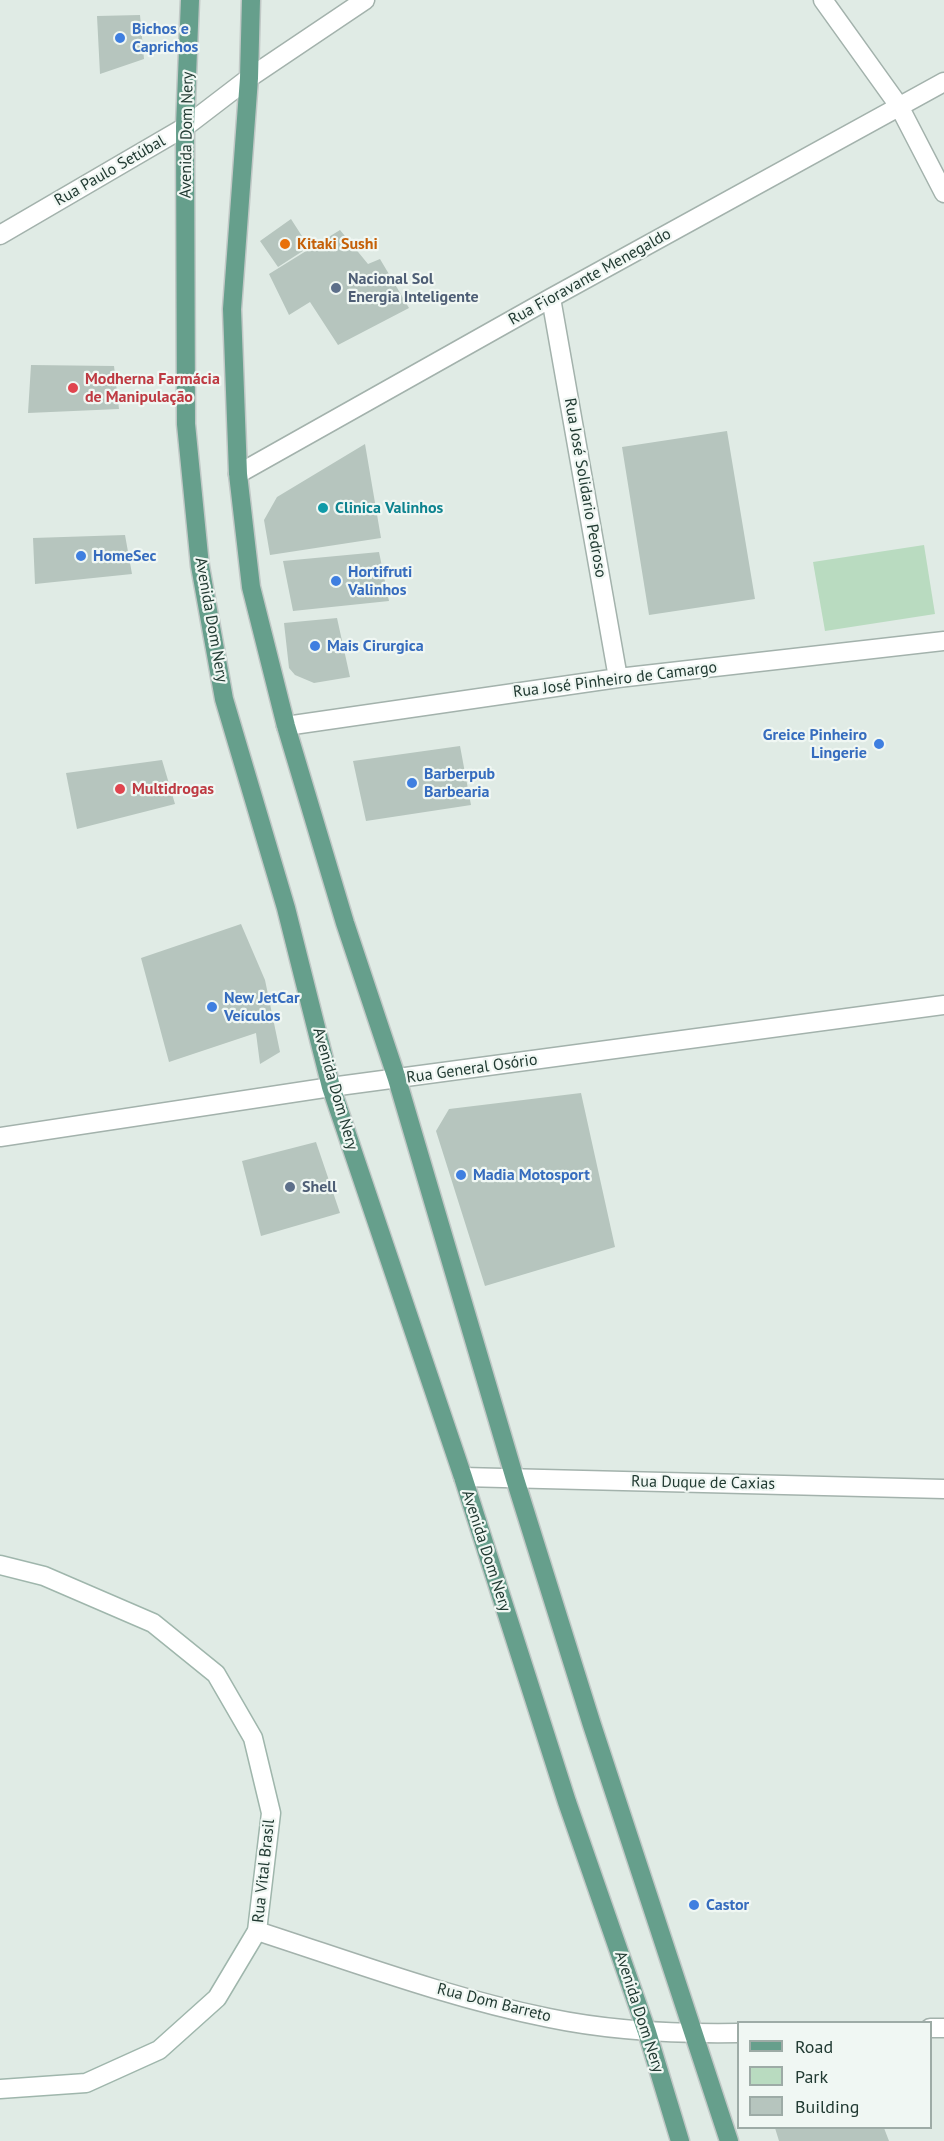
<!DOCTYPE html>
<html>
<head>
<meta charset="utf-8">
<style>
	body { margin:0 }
	#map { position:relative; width:944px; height:2141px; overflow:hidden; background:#e0ebe5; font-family:"PT Sans",sans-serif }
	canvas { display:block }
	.legend { position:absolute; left:737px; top:2021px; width:195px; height:108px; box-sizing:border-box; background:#f0f7f3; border:2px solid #9daba6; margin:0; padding:8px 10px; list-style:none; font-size:18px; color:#213a32 }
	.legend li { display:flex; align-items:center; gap:12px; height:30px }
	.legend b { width:30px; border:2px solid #9daba6 }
</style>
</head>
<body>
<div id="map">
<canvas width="944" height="2141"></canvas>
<ul class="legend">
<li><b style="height:8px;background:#669f8c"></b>Road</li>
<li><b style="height:16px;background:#b9dbc0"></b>Park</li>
<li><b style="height:16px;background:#b6c5be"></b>Building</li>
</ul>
</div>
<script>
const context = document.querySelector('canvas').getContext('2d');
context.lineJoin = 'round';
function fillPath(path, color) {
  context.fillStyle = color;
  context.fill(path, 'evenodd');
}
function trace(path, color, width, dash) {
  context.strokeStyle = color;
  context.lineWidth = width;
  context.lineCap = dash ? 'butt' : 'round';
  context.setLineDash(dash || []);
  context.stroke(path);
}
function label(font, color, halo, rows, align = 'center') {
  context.font = font + ' "PT Sans",sans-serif';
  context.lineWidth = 4.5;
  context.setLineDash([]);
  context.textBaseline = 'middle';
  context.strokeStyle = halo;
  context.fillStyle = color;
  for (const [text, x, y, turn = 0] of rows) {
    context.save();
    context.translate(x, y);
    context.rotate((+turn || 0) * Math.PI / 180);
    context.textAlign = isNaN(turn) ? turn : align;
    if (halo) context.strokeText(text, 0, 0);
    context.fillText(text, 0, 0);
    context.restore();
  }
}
const green = new Path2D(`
	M924,545L935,614L825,631L813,562Z`);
const building = new Path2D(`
	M140,15L144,59L100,74L97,16Z
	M291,219L309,247L278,267L260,241Z
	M340,230L368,264L380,259L409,308L338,345L310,302L289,315L269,274Z
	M31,365L114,366L119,409L28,413Z
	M727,431L755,599L649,615L622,447Z
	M365,444L381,538L270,555L264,520L277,497Z
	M125,535L132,574L35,584L33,538Z
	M379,552L389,601L293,611L283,561Z
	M337,618L350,677L314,683L295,675L289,668L284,623Z
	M460,746L471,805L366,821L353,761Z
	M162,760L175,804L77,829L66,773Z
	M241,924L265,980L280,1052L260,1064L256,1033L169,1062L141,958Z
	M581,1093L615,1247L485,1286L436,1131L449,1109Z
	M316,1142L340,1213L261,1236L242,1161Z
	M775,2128H884L889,2141H779Z`);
const street = new Path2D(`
	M823,0L899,106L944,193
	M0,235L185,127L249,78L365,0
	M551,298L618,678
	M238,474L551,298L944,82
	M286,726L618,678L944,641
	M0,1137L331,1087L944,1005
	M463,1477L944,1489
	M257,1931C353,1962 449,1998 549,2018C611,2031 675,2034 738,2033
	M930,2028H944`);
const secondary = new Path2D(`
	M0,1565L44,1576L153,1623L216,1674L253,1738L271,1813L257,1931L217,1998L159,2050L86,2083L0,2089`);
const primary = new Path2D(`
	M190,0L185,127L186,424L200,566L224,699L286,908L331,1087L463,1477L567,1802L647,2032L680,2141
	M251,0L249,78L232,309L238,474L251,587L286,726L345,923L397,1079L515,1479L592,1725L729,2141`);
const markers = [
	[120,38,6,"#3f7fe0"],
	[285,244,6,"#e8710a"],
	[336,288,6,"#5c6f8a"],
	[73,388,6,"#e0444e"],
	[323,508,6,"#0f9aa8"],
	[81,556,6,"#3f7fe0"],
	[336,581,6,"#3f7fe0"],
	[315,646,6,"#3f7fe0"],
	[879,744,6,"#3f7fe0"],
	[412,783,6,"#3f7fe0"],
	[120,789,6,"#e0444e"],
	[212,1007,6,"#3f7fe0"],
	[461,1175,6,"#3f7fe0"],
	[290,1187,6,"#5c6f8a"],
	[694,1905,6,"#3f7fe0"]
];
const shopNames = [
	["Bichos e",132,29],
	["Caprichos",132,47],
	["HomeSec",93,556],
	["Hortifruti",348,572],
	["Valinhos",348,590],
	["Mais Cirurgica",327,646],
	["Greice Pinheiro",867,735,"right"],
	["Lingerie",867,753,"right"],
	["Barberpub",424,774],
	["Barbearia",424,792],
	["New JetCar",224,998],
	["Veículos",224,1016],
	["Madia Motosport",473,1175],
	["Castor",706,1905]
];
const streetNames = [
	["Avenida Dom Nery",187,135,-89],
	["Rua Paulo Setúbal",110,171,-30],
	["Rua Fioravante Menegaldo",590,277,-29],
	["Rua José Solidario Pedroso",585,488,80],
	["Avenida Dom Nery",211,620,80],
	["Rua José Pinheiro de Camargo",615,680,-7],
	["Rua General Osório",472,1069,-8],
	["Avenida Dom Nery",335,1089,74],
	["Rua Duque de Caxias",703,1483,1],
	["Avenida Dom Nery",486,1551,72],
	["Rua Vital Brasil",264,1871,-84],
	["Rua Dom Barreto",494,2003,14],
	["Avenida Dom Nery",639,2012,72]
];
const foodNames = [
	["Kitaki Sushi",297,244]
];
const serviceNames = [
	["Nacional Sol",348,279],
	["Energia Inteligente",348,297],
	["Shell",302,1187]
];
const healthNames = [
	["Modherna Farmácia",85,379],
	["de Manipulação",85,397],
	["Multidrogas",132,789]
];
const cultureNames = [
	["Clinica Valinhos",335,508]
];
fillPath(green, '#b9dbc0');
fillPath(building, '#b6c5be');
trace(street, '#a3b2ac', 21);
trace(secondary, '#9fb6ac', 21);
trace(primary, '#c1c8c6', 21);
trace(street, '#fff', 18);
trace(secondary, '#fff', 18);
trace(primary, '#669f8c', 18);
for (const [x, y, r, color] of markers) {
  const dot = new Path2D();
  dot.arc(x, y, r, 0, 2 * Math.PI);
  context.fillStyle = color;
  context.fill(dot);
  trace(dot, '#f0f7f3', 2);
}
label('bold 16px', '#366cbe', '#f0f7f3', shopNames, 'left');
label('16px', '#213a32', '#f0f7f3', streetNames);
label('bold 16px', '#c56008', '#f0f7f3', foodNames, 'left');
label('bold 16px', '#4e5e75', '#f0f7f3', serviceNames, 'left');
label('bold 16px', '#be3a42', '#f0f7f3', healthNames, 'left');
label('bold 16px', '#0d838f', '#f0f7f3', cultureNames, 'left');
</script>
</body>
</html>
